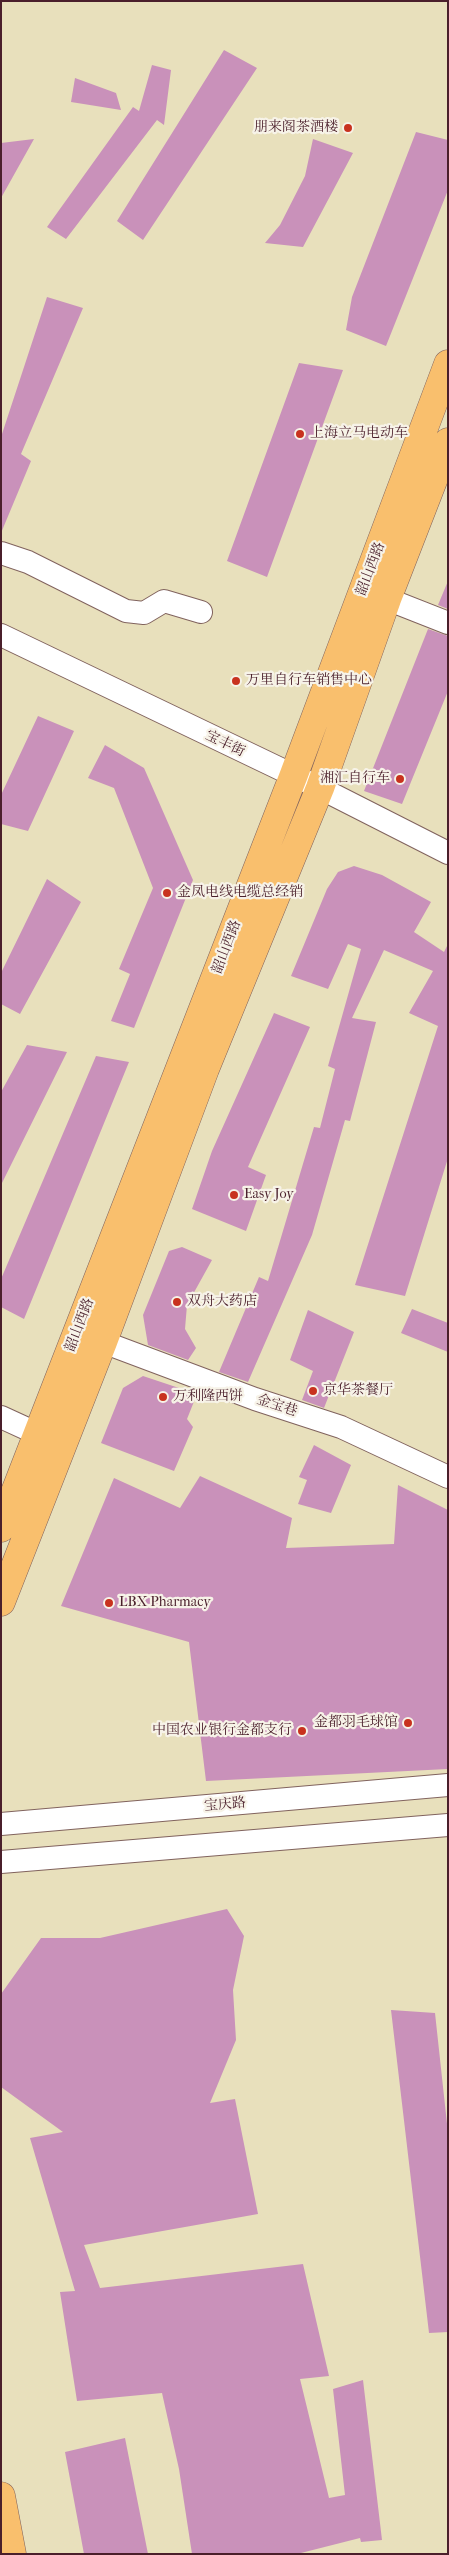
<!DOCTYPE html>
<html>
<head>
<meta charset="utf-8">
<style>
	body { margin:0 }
	#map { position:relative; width:449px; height:2555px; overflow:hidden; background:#e8e0bc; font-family:"IM FELL French Canon",serif }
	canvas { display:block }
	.frame { position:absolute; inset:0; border:2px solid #4a1f2b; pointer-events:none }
</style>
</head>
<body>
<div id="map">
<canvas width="449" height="2555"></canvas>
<div class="frame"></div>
</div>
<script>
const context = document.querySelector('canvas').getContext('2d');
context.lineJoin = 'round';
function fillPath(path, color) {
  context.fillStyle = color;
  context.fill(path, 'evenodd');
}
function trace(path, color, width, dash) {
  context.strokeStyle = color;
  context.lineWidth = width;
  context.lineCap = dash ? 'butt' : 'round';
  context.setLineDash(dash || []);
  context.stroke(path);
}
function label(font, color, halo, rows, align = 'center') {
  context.font = font + ' "IM FELL French Canon","Noto Serif SC",serif';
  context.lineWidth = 4.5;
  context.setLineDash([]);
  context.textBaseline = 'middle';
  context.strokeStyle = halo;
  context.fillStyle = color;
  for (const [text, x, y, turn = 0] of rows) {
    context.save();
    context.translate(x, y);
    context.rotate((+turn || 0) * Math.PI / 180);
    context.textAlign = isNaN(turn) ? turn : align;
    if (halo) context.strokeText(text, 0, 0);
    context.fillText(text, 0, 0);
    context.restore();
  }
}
const building = new Path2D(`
	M224,50L257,68L143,240L117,221Z
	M152,65L171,70L164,125L157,120L66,239L47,227L133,107L139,111Z
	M75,78L116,93L121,110L71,102Z
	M416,132L448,140V190L386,346L346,330L352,297Z
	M34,139L1,198V143Z
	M313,139L353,153L303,247L265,243L280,225L305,176Z
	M47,297L83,308L21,454L31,461L1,533V437Z
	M299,363L343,370L267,577L227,561Z
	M448,581V609L438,605Z
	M428,629L448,636V691L402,804L364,791Z
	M38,716L74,731L28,831L1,824V795Z
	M105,745L144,768L193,880L134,1028L111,1021L130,974L119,969L153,888L114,788L88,778Z
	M354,866L382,875L431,902L414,932L444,952L448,944V1158L405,1296L355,1285L438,1026L409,1013L433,971L384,950L352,1018L376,1022L350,1121L345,1120L312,1235L248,1382L219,1372L259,1277L268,1281L314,1127L320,1128L335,1069L328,1066L361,949L348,944L328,989L291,976L327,889L338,872Z
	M47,879L81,902L20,1014L1,1004V973Z
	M274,1013L310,1027L248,1167L266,1175L246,1231L192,1209L212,1151Z
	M27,1045L67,1052L1,1185V1092Z
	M96,1056L129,1062L24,1319L1,1307V1279Z
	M182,1247L212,1260L187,1305L185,1329L196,1348L188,1360L148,1345L143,1315L169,1251Z
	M412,1309L448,1323V1352L401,1333Z
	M308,1310L354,1332L324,1408L302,1400L313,1371L290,1360Z
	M143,1376L197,1394L187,1419L193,1427L174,1471L101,1443L123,1388Z
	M314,1445L351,1465L331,1513L298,1504L307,1480L299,1477Z
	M200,1476L292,1518L286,1548L394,1544L398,1485L448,1510V1769L206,1781L189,1642L61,1606L114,1478L180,1508Z
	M227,1909L244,1936L233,1990L236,2040L210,2103L235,2099L258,2214L84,2245L100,2288L303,2264L329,2376L300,2379L329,2498L345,2495L333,2389L363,2380L382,2540L361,2542L360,2538L297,2554H192L179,2469L162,2393L77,2401L60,2292L75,2291L30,2138L63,2132L1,2087V1994L41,1938H100Z
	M391,2010L435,2013L448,2133V2332L429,2333Z
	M125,2438L148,2554H84L65,2452Z`);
const minor = new Path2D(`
	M1,553L28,562L126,611L144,613L164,601L201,612
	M387,599L448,623
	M1,635L320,788L448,853
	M103,1342L255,1399L341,1427L448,1477
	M1,1417L38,1434
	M1,1824L448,1785
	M1,1862L448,1825`);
const major = new Path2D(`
	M1,1528L293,777L448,364
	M1,1602L103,1342L205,1069L320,788L387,599L448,442
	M1,2496L12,2554`);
const markers = [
	[348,128,5,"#c8321e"],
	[300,434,5,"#c8321e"],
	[236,681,5,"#c8321e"],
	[400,779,5,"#c8321e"],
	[167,893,5,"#c8321e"],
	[234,1195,5,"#c8321e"],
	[177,1302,5,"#c8321e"],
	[313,1391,5,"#c8321e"],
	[163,1397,5,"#c8321e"],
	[109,1603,5,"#c8321e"],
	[408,1723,5,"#c8321e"],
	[302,1731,5,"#c8321e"]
];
const poiNames = [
	["朋来阁茶酒楼",338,128,"right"],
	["上海立马电动车",310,434],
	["万里自行车销售中心",246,681],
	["湘汇自行车",390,779,"right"],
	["金凤电线电缆总经销",177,893],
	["Easy Joy",244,1195],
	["双舟大药店",187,1302],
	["京华茶餐厅",323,1391],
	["万利隆西饼",173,1397],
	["LBX Pharmacy",119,1603],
	["金都羽毛球馆",398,1723,"right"],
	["中国农业银行金都支行",292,1731,"right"]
];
const streetNames = [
	["韶山西路",371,569,-69],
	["宝丰街",225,744,26],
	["韶山西路",227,947,-69],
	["韶山西路",80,1325,-69],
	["金宝巷",277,1406,18],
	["宝庆路",225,1805,-5]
];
fillPath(building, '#c991ba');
trace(minor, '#81635e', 24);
trace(major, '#81635e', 29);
trace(minor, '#fff', 22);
trace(major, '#f9bf6d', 28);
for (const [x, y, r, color] of markers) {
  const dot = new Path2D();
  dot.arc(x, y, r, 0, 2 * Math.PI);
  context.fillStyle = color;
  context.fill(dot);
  trace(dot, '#f7f3e8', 2);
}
label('14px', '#4a1f2b', '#f7f3e8', poiNames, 'left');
label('14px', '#4a1f2b', '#f7f3e8', streetNames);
</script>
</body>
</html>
